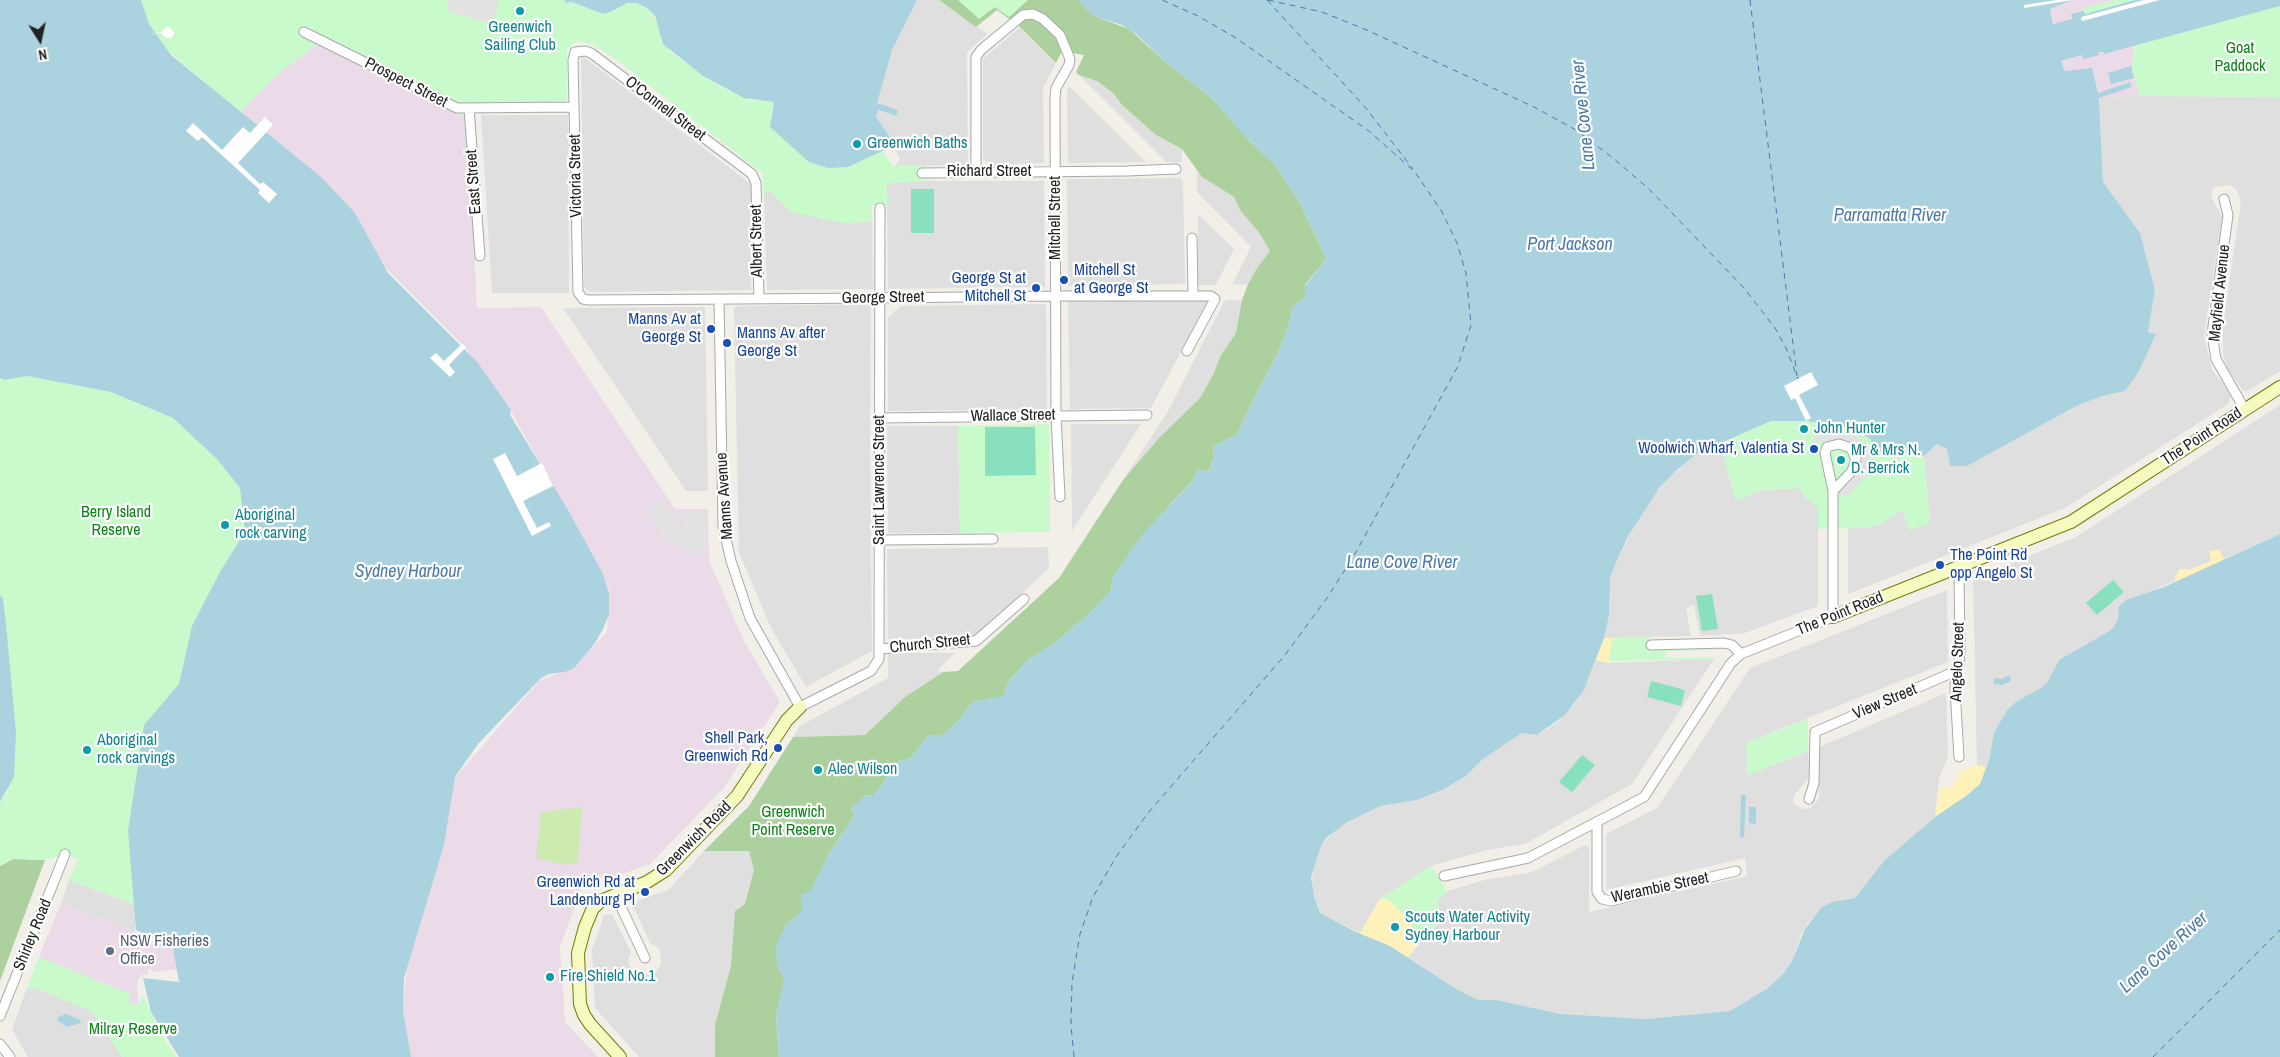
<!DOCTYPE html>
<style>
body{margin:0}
#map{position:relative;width:2280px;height:1057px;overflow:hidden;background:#f2efe9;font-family:"Archivo Narrow",sans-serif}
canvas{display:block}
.north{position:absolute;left:15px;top:15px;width:50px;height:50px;-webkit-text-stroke:4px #fff;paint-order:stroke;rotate:170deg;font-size:14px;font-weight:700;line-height:20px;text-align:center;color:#222}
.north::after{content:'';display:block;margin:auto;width:18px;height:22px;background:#222;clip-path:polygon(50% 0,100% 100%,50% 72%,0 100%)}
</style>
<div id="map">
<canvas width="2280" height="1057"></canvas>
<div class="north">N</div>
</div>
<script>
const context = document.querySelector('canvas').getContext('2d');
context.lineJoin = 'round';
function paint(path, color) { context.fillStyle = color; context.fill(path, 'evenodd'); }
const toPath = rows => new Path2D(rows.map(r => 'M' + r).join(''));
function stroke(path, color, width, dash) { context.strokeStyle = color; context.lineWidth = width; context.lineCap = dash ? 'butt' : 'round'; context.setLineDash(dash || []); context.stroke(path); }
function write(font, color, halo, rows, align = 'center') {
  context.font = font + ' "Archivo Narrow",sans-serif'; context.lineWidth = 4.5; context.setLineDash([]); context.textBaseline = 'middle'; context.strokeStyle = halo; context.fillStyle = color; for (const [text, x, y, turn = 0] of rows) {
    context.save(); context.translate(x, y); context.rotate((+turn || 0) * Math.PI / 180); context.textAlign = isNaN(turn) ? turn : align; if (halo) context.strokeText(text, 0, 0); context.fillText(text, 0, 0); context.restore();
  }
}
paint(toPath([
 [917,0,939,0,988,34,967,52,968,165,895,166,900,159,895,150,890,137,875,117,877,110,895,116,898,110,876,104,892,50],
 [1020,27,1056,63,1043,88,1044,163,991,165,983,158,983,59],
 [581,55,751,184,751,290,589,292,584,286],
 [1079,75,1097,81,1113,93,1122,105,1156,135,1182,149,1182,162,1166,162],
 [1069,86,1146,162,1068,163,1067,92],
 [2139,96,2280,97,2280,371,2248,391,2243,391,2228,369,2223,354,2223,326,2241,201,2237,191,2230,185,2214,187,2211,196,2222,217,2204,336,2212,370,2231,395,2228,404,2065,508,1848,594,1848,528,1864,528,1881,524,1902,510,1930,522,1924,456,1937,444,1947,449,2102,396,2125,391,2156,334,2148,332,2155,290,2140,233,2103,182,2099,97],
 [481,115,568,115,569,293,492,293],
 [1197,170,1202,177,1234,197,1240,210,1260,234,1270,251,1257,268,1248,284,1232,285,1251,247,1197,192],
 [1181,178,1183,183,1185,284,1068,286,1067,179],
 [926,181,1044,181,1045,287,888,289,887,183],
 [770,191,843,223,872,222,873,289,767,290,764,194],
 [1198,214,1234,249,1216,285,1198,285],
 [1225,300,1242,300,1236,333,1221,355,1213,375,1200,398,1159,438,1123,480,1167,413],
 [1068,301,1208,301,1151,408,1070,409],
 [871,304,870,451,872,651,806,687,771,628,739,553,734,308,737,306],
 [1046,304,1047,409,888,411,888,318,901,306],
 [705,307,708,491,686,491,563,308],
 [2280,405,2280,534,2154,590,2118,620,2111,630,2059,660,2047,683,2041,688,2017,701,2007,710,1994,733,1989,760,1986,767,1977,765,1973,578,2076,537],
 [1071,424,1141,424,1072,531],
 [887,426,958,426,960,533,888,533],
 [1720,444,1736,501,1761,490,1800,488,1805,497,1818,507,1818,606,1745,633,1700,636,1694,605,1686,608,1691,636,1604,638,1609,616,1610,577,1634,525,1650,499,1670,477,1698,453],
 [1048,547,1049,568,973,639,888,639,887,549],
 [1947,590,1948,662,1746,743,1747,775,1808,751,1809,778,1795,794,1793,800,1795,805,1804,809,1810,808,1819,799,1819,747,1946,693,1948,756,1939,779,1935,817,1884,861,1855,898,1832,902,1808,923,1801,935,1792,961,1784,973,1768,988,1730,1011,1704,1014,1647,1019,1561,1014,1496,1000,1478,1000,1458,990,1408,957,1442,918,1437,902,1447,891,1485,880,1532,872,1585,845,1589,847,1589,912,1747,876,1745,858,1606,890,1606,834,1657,808,1750,668],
 [888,653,955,653,937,671,943,672,905,697,865,735,793,737,800,726,888,678],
 [1714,659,1632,784,1525,844,1487,850,1431,866,1380,899,1360,933,1320,913,1312,888,1313,867,1319,848,1335,830,1368,811,1380,806,1417,800,1442,790,1466,776,1483,759,1522,733,1537,735,1544,731,1560,720,1574,704,1588,681,1596,660,1608,663],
 [704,851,749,851,828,855,777,1004,776,1017,779,1057,639,1057,595,1008,592,950,604,915,612,914,631,952,628,959,630,966,636,973,645,975,656,971,661,965,660,951,657,947,650,943,636,912,631,906,633,902,668,890],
 [69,880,136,905,135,932,61,903],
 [32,987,92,1011,122,1057,28,1057,12,1030,26,990]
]), '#e0dfdf');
paint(toPath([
 [2073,0,2116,0,2086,7,2083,8,2084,11,2071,14,2072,19,2053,24,2050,9],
 [318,43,467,119,477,308,541,307,675,509,708,509,709,560,744,641,780,702,723,789,650,864,581,889,560,947,565,1022,598,1057,410,1057,402,1012,409,952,453,780,539,681,572,668,607,632,609,590,509,407,462,344,385,267,240,112,281,71],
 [2138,44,2134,47,2132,66,2139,96,2099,97,2065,71,2061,61,2082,55,2083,59,2099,54,2099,53,2103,51,2104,53],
 [61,903,135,932,136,936,156,945,177,943,178,969,157,972,148,969,148,975,141,975,137,983,138,1006,39,957]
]), '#ebdbe8');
paint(toPath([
 [582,807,578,862,565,865,536,858,541,812]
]), '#cdebb0');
paint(toPath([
 [939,0,1079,0,1090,13,1097,17,1129,29,1168,64,1213,99,1249,140,1274,164,1301,205,1326,259,1305,285,1305,297,1293,307,1288,327,1276,357,1251,404,1237,435,1213,446,1213,460,1208,472,1198,469,1192,482,1172,502,1113,577,1111,590,1093,610,1055,643,1030,658,1008,682,1003,697,973,702,959,720,943,735,929,735,910,759,899,761,874,795,851,808,855,815,828,855,803,910,785,926,777,966,784,979,776,1017,779,1057,715,1057,715,1025,731,966,735,911,745,904,754,870,749,851,704,851,749,806,793,737,865,735,905,697,943,672,958,671,1059,578,1123,480,1159,438,1200,398,1213,375,1221,355,1236,333,1242,300,1248,284,1257,268,1270,251,1260,234,1240,210,1234,197,1202,177,1182,149,1156,135,1122,105,1113,93,1097,81,1079,75,1076,72,1084,55,1062,51,1056,63,1020,27,997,10,976,27],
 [13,859,45,860,0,981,0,866]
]), '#add19e');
paint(toPath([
 [2220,550,2224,560,2175,582,2175,577,2180,569,2191,569,2211,561,2209,551],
 [1604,638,1615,638,1612,640,1612,649,1608,663,1596,660],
 [1977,765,1986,767,1980,784,1966,796,1935,817,1939,788,1952,787,1961,771],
 [1380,899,1388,899,1405,915,1409,911,1414,916,1413,925,1406,932,1417,945,1408,957,1390,946,1360,933]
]), '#fff1ba');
paint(toPath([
 [141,0,565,0,566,3,572,2,603,14,624,4,637,3,651,11,670,51,710,81,731,92,751,100,774,102,771,114,848,167,882,150,893,166,926,165,926,181,887,183,887,206,872,205,872,222,843,223,791,212,770,191,764,194,762,173,610,55,591,44,578,41,567,48,567,101,473,104,467,119,318,44,281,71,240,112,167,50,149,24],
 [958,0,1028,0,1009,17,995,7,979,19],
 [2116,0,2135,0,2085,14,2083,8,2086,7],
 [2280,6,2280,97,2139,96,2132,66,2135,47,2138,44],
 [27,376,111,392,173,418,217,459,240,488,245,532,220,572,193,626,179,684,144,725,128,831,136,905,69,880,78,860,66,854,45,860,13,859,0,866,0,802,8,791,7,654,3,599,0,595,0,378,4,380],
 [1771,421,1806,421,1858,430,1871,440,1874,451,1924,456,1930,522,1910,531,1902,510,1881,524,1864,528,1818,529,1818,507,1805,497,1799,488,1761,490,1736,501,1720,444],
 [1049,424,1050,532,960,533,958,426],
 [1649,637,1650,645,1717,646,1718,650,1665,651,1666,658,1715,657,1714,659,1609,661,1612,640,1614,641,1615,638],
 [1808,719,1808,751,1747,775,1746,743],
 [1431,866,1447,891,1437,902,1442,918,1417,945,1406,932,1413,925,1410,921,1414,916,1409,911,1405,915,1388,899,1380,899],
 [39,957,131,994,128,1001,137,1006,143,996,166,1042,177,1057,122,1057,92,1011,32,987,26,990]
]), '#c8facc');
paint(toPath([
 [911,189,934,189,934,233,911,233],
 [985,427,1035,427,1036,475,985,476],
 [2113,580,2124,592,2097,615,2086,603],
 [1712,594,1718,629,1702,631,1696,596],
 [1651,681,1685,690,1681,706,1647,697],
 [1582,755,1595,765,1572,792,1559,782]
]), '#88e0be');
paint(toPath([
 [446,0,499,0,493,22,491,23,449,12],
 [1833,432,1857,437,1863,442,1870,453,1871,469,1866,476,1846,497,1837,495,1838,488,1860,462,1860,453,1856,446,1836,440,1814,443,1813,435],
 [663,498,679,518,680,529,684,529,682,512,705,512,706,552,687,553,666,540,645,515]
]), '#e2e2e2');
paint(toPath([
 [0,0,141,0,149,24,171,55,321,177,355,213,388,273,478,363,511,410,510,415,568,510,603,574,609,594,609,614,603,629,595,643,574,668,565,672,548,674,540,679,478,744,455,777,444,845,404,978,403,1011,411,1057,179,1057,151,1012,143,978,179,982,171,937,153,938,136,930,128,831,144,725,179,684,192,626,220,572,245,532,240,488,217,459,173,418,111,392,27,376,4,380,0,378],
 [565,0,917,0,892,50,877,103,898,110,896,116,878,110,876,117,890,137,896,139,893,146,848,167,828,168,809,162,770,127,774,102,744,98,703,76,663,44,655,16,647,8,637,3,627,3,610,12,603,14,572,2,565,3],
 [1079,0,2073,0,2050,9,2053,24,2072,19,2071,14,2084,11,2085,14,2135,0,2280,0,2280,6,2104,54,2103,52,2099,52,2099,55,2083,59,2082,55,2061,61,2065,71,2092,68,2098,93,2130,82,2132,87,2099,98,2103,182,2140,233,2155,290,2148,332,2156,334,2138,373,2125,391,2102,396,2076,406,1967,466,1950,466,1947,449,1937,444,1924,456,1874,451,1871,440,1858,430,1806,421,1771,421,1698,453,1678,469,1659,488,1627,538,1610,577,1609,616,1604,638,1584,690,1565,715,1537,735,1522,733,1483,759,1466,776,1442,790,1417,800,1380,806,1346,823,1326,838,1320,848,1311,877,1314,896,1320,913,1356,932,1390,946,1458,990,1478,1000,1496,1000,1561,1014,1646,1019,1730,1011,1768,988,1784,973,1792,961,1805,929,1822,907,1832,902,1855,898,1884,861,1935,817,1966,796,1980,784,1989,760,1994,733,2007,710,2017,701,2041,688,2047,683,2059,660,2111,630,2118,620,2119,606,2126,600,2164,587,2280,534,2280,1057,779,1057,776,1017,784,979,777,966,776,946,785,926,803,910,800,895,810,891,828,855,855,815,851,808,865,795,874,795,899,761,910,759,929,735,943,735,959,720,973,702,1003,696,1008,682,1030,658,1055,643,1093,610,1111,590,1113,577,1144,532,1192,482,1198,469,1208,472,1213,460,1213,446,1237,435,1251,404,1276,357,1288,327,1293,307,1305,297,1305,286,1326,259,1301,205,1274,164,1241,132,1213,99,1168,64,1136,34,1122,25,1097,17,1090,13],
 [2131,66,2134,78,2111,84,2108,73],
 [0,595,3,599,6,624,16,733,14,777,0,802],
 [2009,675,2011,680,2009,682,2002,685,1994,684,1994,678,2002,679],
 [1741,795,1746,795,1744,837,1740,837],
 [1749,807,1756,807,1756,824,1749,823],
 [66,1014,79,1019,81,1023,67,1027,57,1020,58,1017]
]), '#aad3df');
paint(toPath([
 [2056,0,2073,0,2024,8,2024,5],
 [2144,0,2160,0,2082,21,2081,17],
 [168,26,175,33,170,39,162,35,162,33,148,34,161,32],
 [265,117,273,125,238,163,260,184,263,182,277,194,269,203,258,193,260,190,202,137,198,141,186,131,193,123,222,150,243,127,250,133],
 [462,344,466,347,449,365,455,372,450,377,430,358,436,353,444,361],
 [1811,372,1818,385,1799,395,1811,418,1806,421,1795,398,1791,400,1784,386],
 [505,453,517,476,542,463,553,486,523,501,537,528,549,522,551,526,532,536,493,459]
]), '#fff');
stroke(toPath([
 [1267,0,1365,107,1413,169],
 [1268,0,1322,12,1369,31,1534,107,1576,130,1613,158,1650,190,1744,288,1775,328,1786,348,1798,379],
 [1750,0,1797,376],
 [1074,1057,1071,1025,1072,983,1080,934,1093,897,1116,857,1148,813,1285,655,1327,598,1355,554,1458,366,1471,325,1466,273,1457,243,1442,212,1415,172,1369,131,1236,38,1198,16,1162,0],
 [2153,1057,2280,930]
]), '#4a7aab', 1, [6, 5]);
const street = toPath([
 [304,32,457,108,574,107],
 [469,108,480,256],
 [976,171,976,57,981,50,1023,15,1033,14,1043,19,1060,35,1070,59,1069,65,1056,88,1055,97,1056,416,1060,497],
 [922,173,1127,171,1176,169],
 [2224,199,2228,215,2212,334,2216,359,2245,410],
 [1192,238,1193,295],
 [719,299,723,526,731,561,750,618,800,707,871,671,879,659,880,208],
 [759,299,756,183,752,174,591,53,585,51,575,52,573,60,578,292,583,299,588,300,879,298,1056,296,1211,296,1215,299,1187,351],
 [879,418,1147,415],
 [880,540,993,539],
 [1651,645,1724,643,1732,645,1741,654],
 [880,649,976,641,1024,599],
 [1959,757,1955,689,1956,671,1959,662,1960,652,1959,567],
 [1809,799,1814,783,1815,732,1956,671],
 [1597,822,1597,892,1602,899,1611,901,1736,871],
 [1444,876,1528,858,1644,797,1731,663,1741,654,1833,617,1833,491,1825,453,1827,447,1839,444,1851,448,1856,460,1852,471,1833,491],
 [615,894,645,958],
 [0,1016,65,854],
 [0,1044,10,1057]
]);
const secondary = toPath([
 [1833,617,2071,522,2280,387],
 [620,1057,590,1024,584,1015,580,1004,578,953,585,927,593,908,601,901,647,882,666,870,737,796,787,720,800,707]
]);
stroke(street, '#a9a9a9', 11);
stroke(secondary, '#707d05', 14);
stroke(street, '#fff', 9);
stroke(secondary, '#f7fabf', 12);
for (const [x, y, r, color] of [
 [520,11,5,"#0f9aa8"],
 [857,144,5,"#0f9aa8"],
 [1064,280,5,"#1a4fb4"],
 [1036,288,5,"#1a4fb4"],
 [711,329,5,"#1a4fb4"],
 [727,343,5,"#1a4fb4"],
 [1804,429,5,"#0f9aa8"],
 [1814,449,5,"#1a4fb4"],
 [1841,460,5,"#0f9aa8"],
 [225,525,5,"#0f9aa8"],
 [1940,565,5,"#1a4fb4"],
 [778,748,5,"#1a4fb4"],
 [87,750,5,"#0f9aa8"],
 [818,770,5,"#0f9aa8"],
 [645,892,5,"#1a4fb4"],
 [1395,927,5,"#0f9aa8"],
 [110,951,5,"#5c6f8a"],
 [550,977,5,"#0f9aa8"]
]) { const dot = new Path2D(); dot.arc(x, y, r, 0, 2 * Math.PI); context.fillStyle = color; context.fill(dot); stroke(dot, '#fff', 2); }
write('16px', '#0d838f', '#fff', [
 ["Greenwich",520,28,"center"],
 ["Sailing Club",520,46,"center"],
 ["Greenwich Baths",867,144],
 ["John Hunter",1814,429],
 ["Mr & Mrs N.",1851,451],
 ["D. Berrick",1851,469],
 ["Aboriginal",235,516],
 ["rock carving",235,534],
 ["Aboriginal",97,741],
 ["rock carvings",97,759],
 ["Alec Wilson",828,770],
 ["Scouts Water Activity",1405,918],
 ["Sydney Harbour",1405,936],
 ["Fire Shield No.1",560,977]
], 'left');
write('16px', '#0c8416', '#fff', [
 ["Goat",2240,49],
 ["Paddock",2240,67],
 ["Berry Island",116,513],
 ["Reserve",116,531],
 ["Greenwich",793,813],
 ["Point Reserve",793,831],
 ["Milray Reserve",133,1030]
]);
write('16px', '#222', '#fff', [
 ["Prospect Street",406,83,27],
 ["O'Connell Street",665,109,37],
 ["Richard Street",989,172],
 ["Victoria Street",576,176,-91],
 ["East Street",474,182,-94],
 ["Mitchell Street",1056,218,-90],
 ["Albert Street",757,241,-91],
 ["Mayfield Avenue",2220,293,-84],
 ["George Street",883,298,-1],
 ["Wallace Street",1013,416,-1],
 ["The Point Road",2202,437,-33],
 ["Saint Lawrence Street",880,480,-90],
 ["Manns Avenue",725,496,-94],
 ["The Point Road",1840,614,-22],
 ["Church Street",930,644,-6],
 ["Angelo Street",1958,662,-88],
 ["View Street",1885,702,-23],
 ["Greenwich Road",694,839,-45],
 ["Werambie Street",1660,888,-12],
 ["Shirley Road",33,935,-68]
]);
write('16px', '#164399', '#fff', [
 ["Mitchell St",1074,271,"left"],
 ["at George St",1074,289,"left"],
 ["George St at",1026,279],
 ["Mitchell St",1026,297],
 ["Manns Av at",701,320],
 ["George St",701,338],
 ["Manns Av after",737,334,"left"],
 ["George St",737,352,"left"],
 ["Woolwich Wharf, Valentia St",1804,449],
 ["The Point Rd",1950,556,"left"],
 ["opp Angelo St",1950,574,"left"],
 ["Shell Park,",768,739],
 ["Greenwich Rd",768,757],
 ["Greenwich Rd at",635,883],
 ["Landenburg Pl",635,901]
], 'right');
write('16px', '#4e5e75', '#fff', [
 ["NSW Fisheries",120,942],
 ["Office",120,960]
], 'left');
write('italic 18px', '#4a7aab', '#fff', [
 ["Lane Cove River",1584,115,-96],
 ["Parramatta River",1890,216],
 ["Port Jackson",1570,245],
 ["Lane Cove River",1402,563],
 ["Sydney Harbour",408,572],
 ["Lane Cove River",2164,953,-42]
]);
</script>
